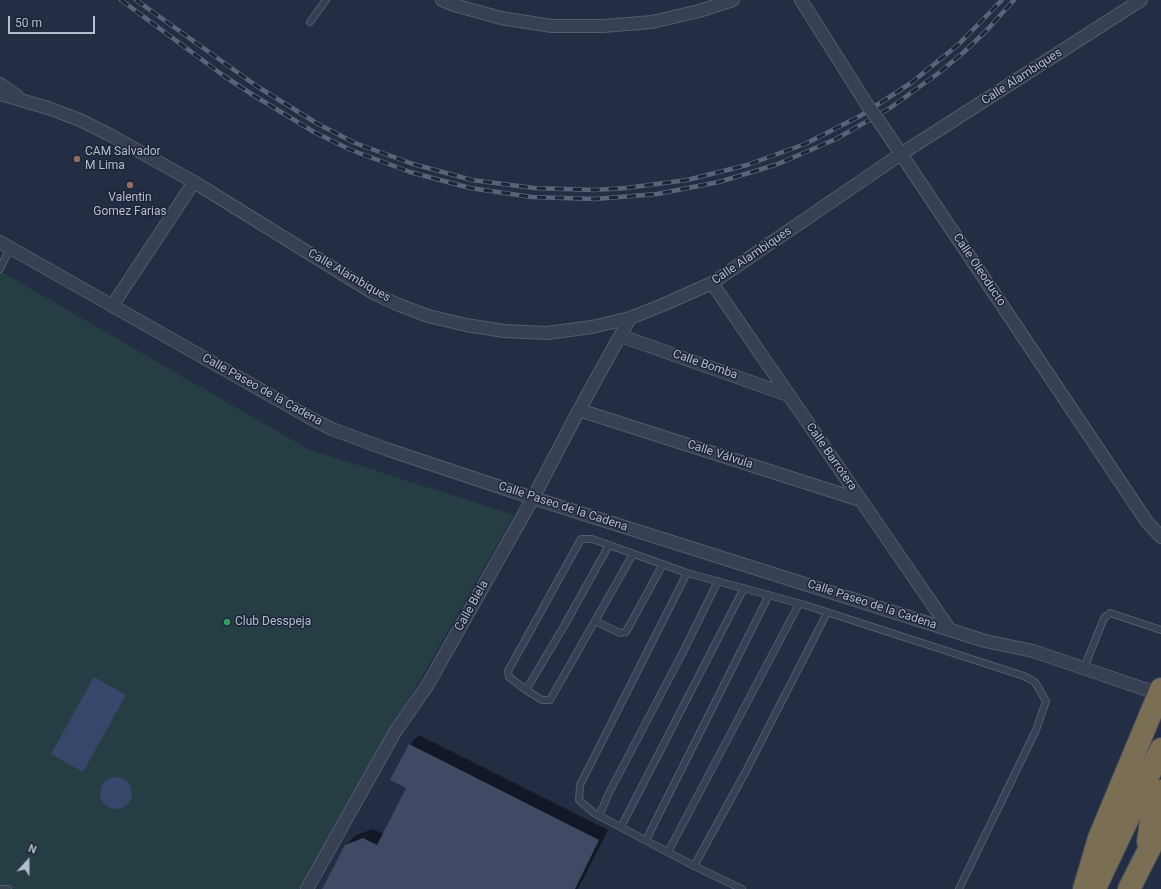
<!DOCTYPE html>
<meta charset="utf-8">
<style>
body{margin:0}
#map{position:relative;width:1161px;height:889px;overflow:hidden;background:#232e44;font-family:Roboto,sans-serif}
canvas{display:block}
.north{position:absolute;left:8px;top:841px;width:40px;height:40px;-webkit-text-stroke:3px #1d2538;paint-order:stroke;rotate:21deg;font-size:11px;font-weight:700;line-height:16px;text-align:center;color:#b5bccd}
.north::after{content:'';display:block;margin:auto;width:14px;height:18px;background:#b5bccd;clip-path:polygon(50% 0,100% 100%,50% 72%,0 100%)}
.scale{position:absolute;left:8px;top:16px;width:87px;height:18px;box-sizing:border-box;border:2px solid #b5bccd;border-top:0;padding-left:5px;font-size:12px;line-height:14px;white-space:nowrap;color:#b5bccd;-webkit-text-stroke:3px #1d2538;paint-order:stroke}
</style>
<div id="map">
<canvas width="1161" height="889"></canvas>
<div class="north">N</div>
<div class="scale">50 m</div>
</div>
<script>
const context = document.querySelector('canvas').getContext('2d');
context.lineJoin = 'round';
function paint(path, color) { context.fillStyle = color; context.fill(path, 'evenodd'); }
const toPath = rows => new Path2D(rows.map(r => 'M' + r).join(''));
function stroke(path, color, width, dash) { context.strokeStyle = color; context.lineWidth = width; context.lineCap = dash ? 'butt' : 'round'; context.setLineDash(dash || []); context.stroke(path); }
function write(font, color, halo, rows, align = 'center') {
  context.font = font + ' Roboto,sans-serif'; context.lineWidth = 3; context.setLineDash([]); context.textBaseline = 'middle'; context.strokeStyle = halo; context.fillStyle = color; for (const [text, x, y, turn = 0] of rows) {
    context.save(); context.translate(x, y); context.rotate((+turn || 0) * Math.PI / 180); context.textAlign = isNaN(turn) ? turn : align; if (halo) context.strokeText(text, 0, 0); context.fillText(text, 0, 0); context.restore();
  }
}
paint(toPath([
 [0,271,308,449,514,515,301,889,0,889]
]), '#253e44');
paint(toPath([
 [94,677,126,695,83,772,51,754],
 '100 793a16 16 0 1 1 32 0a16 16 0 1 1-32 0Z'
]), '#36476c');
paint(toPath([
 [419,735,608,830,578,889,324,889,346,845,356,835,373,829,384,834,407,788,391,780,410,744]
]), '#0007');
paint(toPath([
 [409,744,599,840,575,889,322,889,345,845,363,838,377,845,406,788,390,780]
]), '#404a64');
const lane = toPath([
 [310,22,326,0],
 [0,269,10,248],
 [609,545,564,626,526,690,509,677,508,671,581,539,592,539,609,545,687,573,580,785,579,800,594,813,694,866,742,889],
 [687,573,805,605,1024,676,1035,682,1046,701,1036,730,959,889],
 [595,621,620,633,626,632,663,564],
 [1084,668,1104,618,1110,613,1161,630],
 [526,690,542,700,550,700,633,554],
 [599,816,610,791,683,652,718,581],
 [621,827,744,588],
 [646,840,769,595],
 [668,852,799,604],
 [694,866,745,773,827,613],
 [0,889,8,889]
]);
const street = toPath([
 [442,0,454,5,501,18,552,26,603,26,652,22,699,11,733,0],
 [801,0,866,103],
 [0,84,17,96],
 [0,94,48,108,80,120,110,135,194,182,375,294,399,305,428,316,466,325,504,331,547,333,592,327,630,318,665,304,712,283,901,154,1141,0],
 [883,127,1147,522,1161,537],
 [0,242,312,419,332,429,386,449,533,498,985,641,1033,651,1159,694],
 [712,283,950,630],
 [112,306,194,182],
 [621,336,788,395],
 [579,410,860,500],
 [307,889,395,732,427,686,533,498,579,410,630,318]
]);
const highway = toPath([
 [1148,842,1151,821,1161,791],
 [1097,884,1161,749],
 [1084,889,1099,838,1161,689],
 [1129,889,1161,826]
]);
stroke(lane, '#535b6d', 8);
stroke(street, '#535b6d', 14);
stroke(highway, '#40485a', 24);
stroke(lane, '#384053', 6);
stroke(street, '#384053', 12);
stroke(highway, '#7a6f54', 22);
const rail = toPath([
 [121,0,224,76,253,95,314,132,351,150,410,172,470,188,532,197,595,199,657,194,719,182,778,164,836,139,890,108,940,72,964,52,987,30,1014,0],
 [136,0,258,87,318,124,355,143,413,164,472,180,534,188,595,190,626,188,687,180,747,165,805,144,860,116,911,83,959,44,1002,0]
]);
stroke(rail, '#59647a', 4.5);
stroke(rail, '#1d2538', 3, [9]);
const streetBridge = toPath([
 [866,103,883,127]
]);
stroke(streetBridge, '#535b6d', 14, []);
stroke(streetBridge, '#384053', 12);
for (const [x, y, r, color] of [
 [77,159,4,"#8d6e63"],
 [130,185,4,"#8d6e63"],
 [227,622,4,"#2e9e5b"]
]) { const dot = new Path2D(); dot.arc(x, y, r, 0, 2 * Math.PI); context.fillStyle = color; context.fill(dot); stroke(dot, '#1d2538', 1.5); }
write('12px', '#b5bccd', '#1d2538', [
 ["Calle Alambiques",1022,77,-33],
 ["Calle Alambiques",752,256,-34],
 ["Calle Oleoducto",979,270,56],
 ["Calle Alambiques",349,276,30],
 ["Calle Bomba",705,365,19],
 ["Calle Paseo de la Cadena",262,390,29],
 ["Calle Válvula",720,455,18],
 ["Calle Barrotera",831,457,55],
 ["Calle Paseo de la Cadena",563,507,18],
 ["Calle Paseo de la Cadena",872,605,18],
 ["Calle Biela",472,606,-61]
]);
write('12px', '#b5bccd', '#1d2538', [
 ["CAM Salvador",85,152],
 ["M Lima",85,166],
 ["Valentin",130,198,"center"],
 ["Gomez Farias",130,212,"center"],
 ["Club Desspeja",235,622]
], 'left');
</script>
